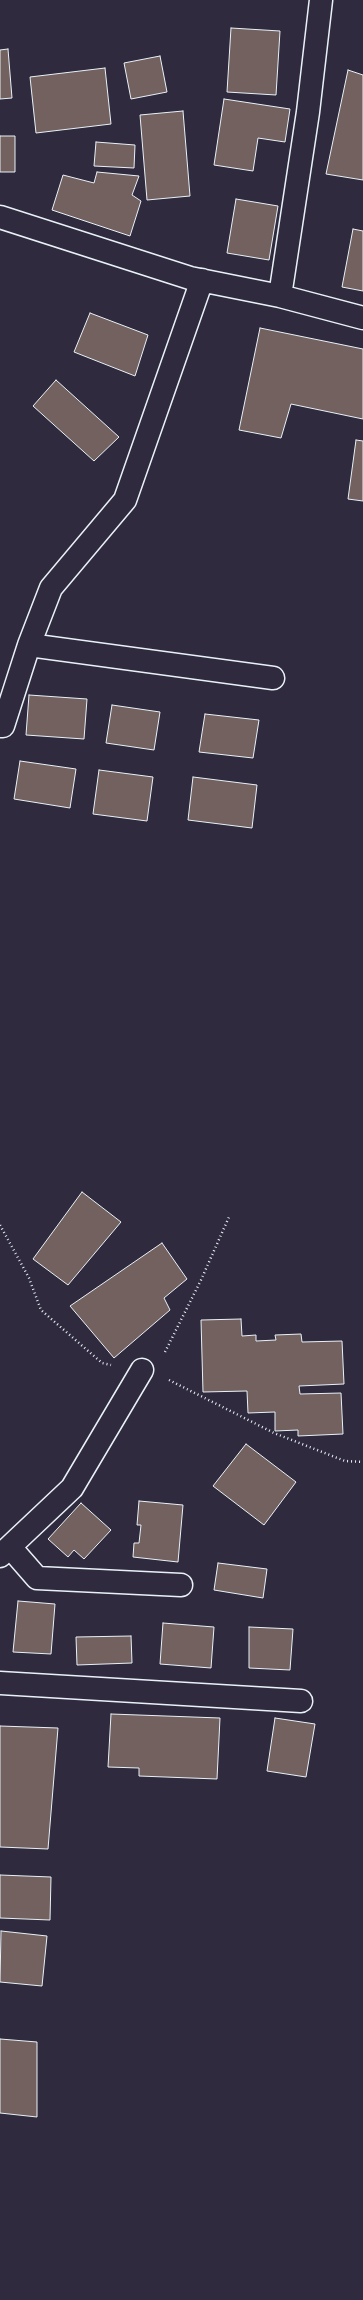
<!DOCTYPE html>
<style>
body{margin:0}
canvas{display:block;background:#2f2a3d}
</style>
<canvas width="363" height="2300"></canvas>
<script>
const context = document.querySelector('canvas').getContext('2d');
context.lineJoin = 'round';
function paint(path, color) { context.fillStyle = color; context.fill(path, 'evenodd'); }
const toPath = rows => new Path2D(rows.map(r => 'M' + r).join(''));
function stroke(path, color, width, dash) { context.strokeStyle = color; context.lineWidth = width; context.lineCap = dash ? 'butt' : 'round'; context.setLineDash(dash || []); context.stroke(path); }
const building = toPath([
 [231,28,280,31,276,95,227,92,231,28],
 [8,49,12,98,0,99,0,50,8,49],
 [160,56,167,92,131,99,124,63,160,56],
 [105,68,111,124,36,133,30,77,105,68],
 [348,70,363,75,363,180,326,174,348,70],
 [224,99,290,109,285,142,258,138,253,171,214,165,224,99],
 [183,111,190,196,147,200,140,115,183,111],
 [0,136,15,136,15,172,0,172,0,136],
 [96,142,135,145,134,168,94,166,96,142],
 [97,172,139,176,132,195,141,201,130,236,52,210,63,175,94,183,97,172],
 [236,199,278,206,269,260,227,253,236,199],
 [353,229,363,231,363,291,342,287,353,229],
 [90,313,148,335,135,376,74,352,90,313],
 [260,328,363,349,363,419,291,404,281,438,239,430,260,328],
 [56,380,119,437,94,461,33,406,56,380],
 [356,440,363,441,363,501,348,499,356,440],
 [29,695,87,699,84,739,26,735,29,695],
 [112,705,160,712,154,750,106,743,112,705],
 [205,714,259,720,253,758,199,752,205,714],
 [20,761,76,769,70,808,14,799,20,761],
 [99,770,153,777,147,821,93,814,99,770],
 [193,777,257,785,252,828,188,820,193,777],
 [82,1192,121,1222,68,1285,33,1259,82,1192],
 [162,1243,187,1279,164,1298,170,1310,114,1358,70,1306,162,1243],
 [241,1319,242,1336,256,1335,256,1341,276,1340,275,1335,301,1334,302,1342,342,1341,344,1384,299,1386,300,1394,341,1393,343,1434,298,1436,298,1430,275,1431,275,1412,248,1413,247,1391,203,1392,201,1320,241,1319],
 [246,1444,296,1482,264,1525,213,1486,246,1444],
 [139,1501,183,1505,178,1562,133,1557,134,1543,139,1543,141,1525,137,1525,139,1501],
 [81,1503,111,1530,84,1559,74,1550,68,1557,48,1539,81,1503],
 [218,1563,267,1569,263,1598,214,1590,218,1563],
 [18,1601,55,1604,51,1654,13,1652,18,1601],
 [163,1623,214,1627,211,1668,160,1664,163,1623],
 [249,1627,293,1629,290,1670,249,1668,249,1627],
 [131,1636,132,1663,77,1665,76,1637,131,1636],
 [111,1714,220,1718,217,1779,139,1776,139,1768,108,1767,111,1714],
 [275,1718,315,1724,306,1777,267,1771,275,1718],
 [0,1726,58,1728,48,1849,0,1847,0,1726],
 [0,1875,51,1877,50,1920,0,1918,0,1875],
 [1,1931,47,1936,42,1986,0,1982,1,1931],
 [0,2039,37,2042,37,2117,0,2113,0,2039]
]);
paint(building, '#72615f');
stroke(building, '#e8f1f8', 1);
const minor = toPath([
 [0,217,190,278,280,296,363,318],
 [202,280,125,500,51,588,29,645,273,678],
 [280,296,308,112,321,0],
 [0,726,3,726,29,645],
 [10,1547,37,1578,181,1585],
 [0,1556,72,1488,142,1370],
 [0,1683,301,1701]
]);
stroke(minor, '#e8f1f8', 25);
stroke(toPath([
 [0,1225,29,1278,41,1310,102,1363,111,1365],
 [165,1352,201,1280,229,1217],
 [169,1380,274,1433,345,1461,363,1462]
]), '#e8f1f8', 2.5, [1, 3]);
stroke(minor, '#2f2a3d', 22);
</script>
